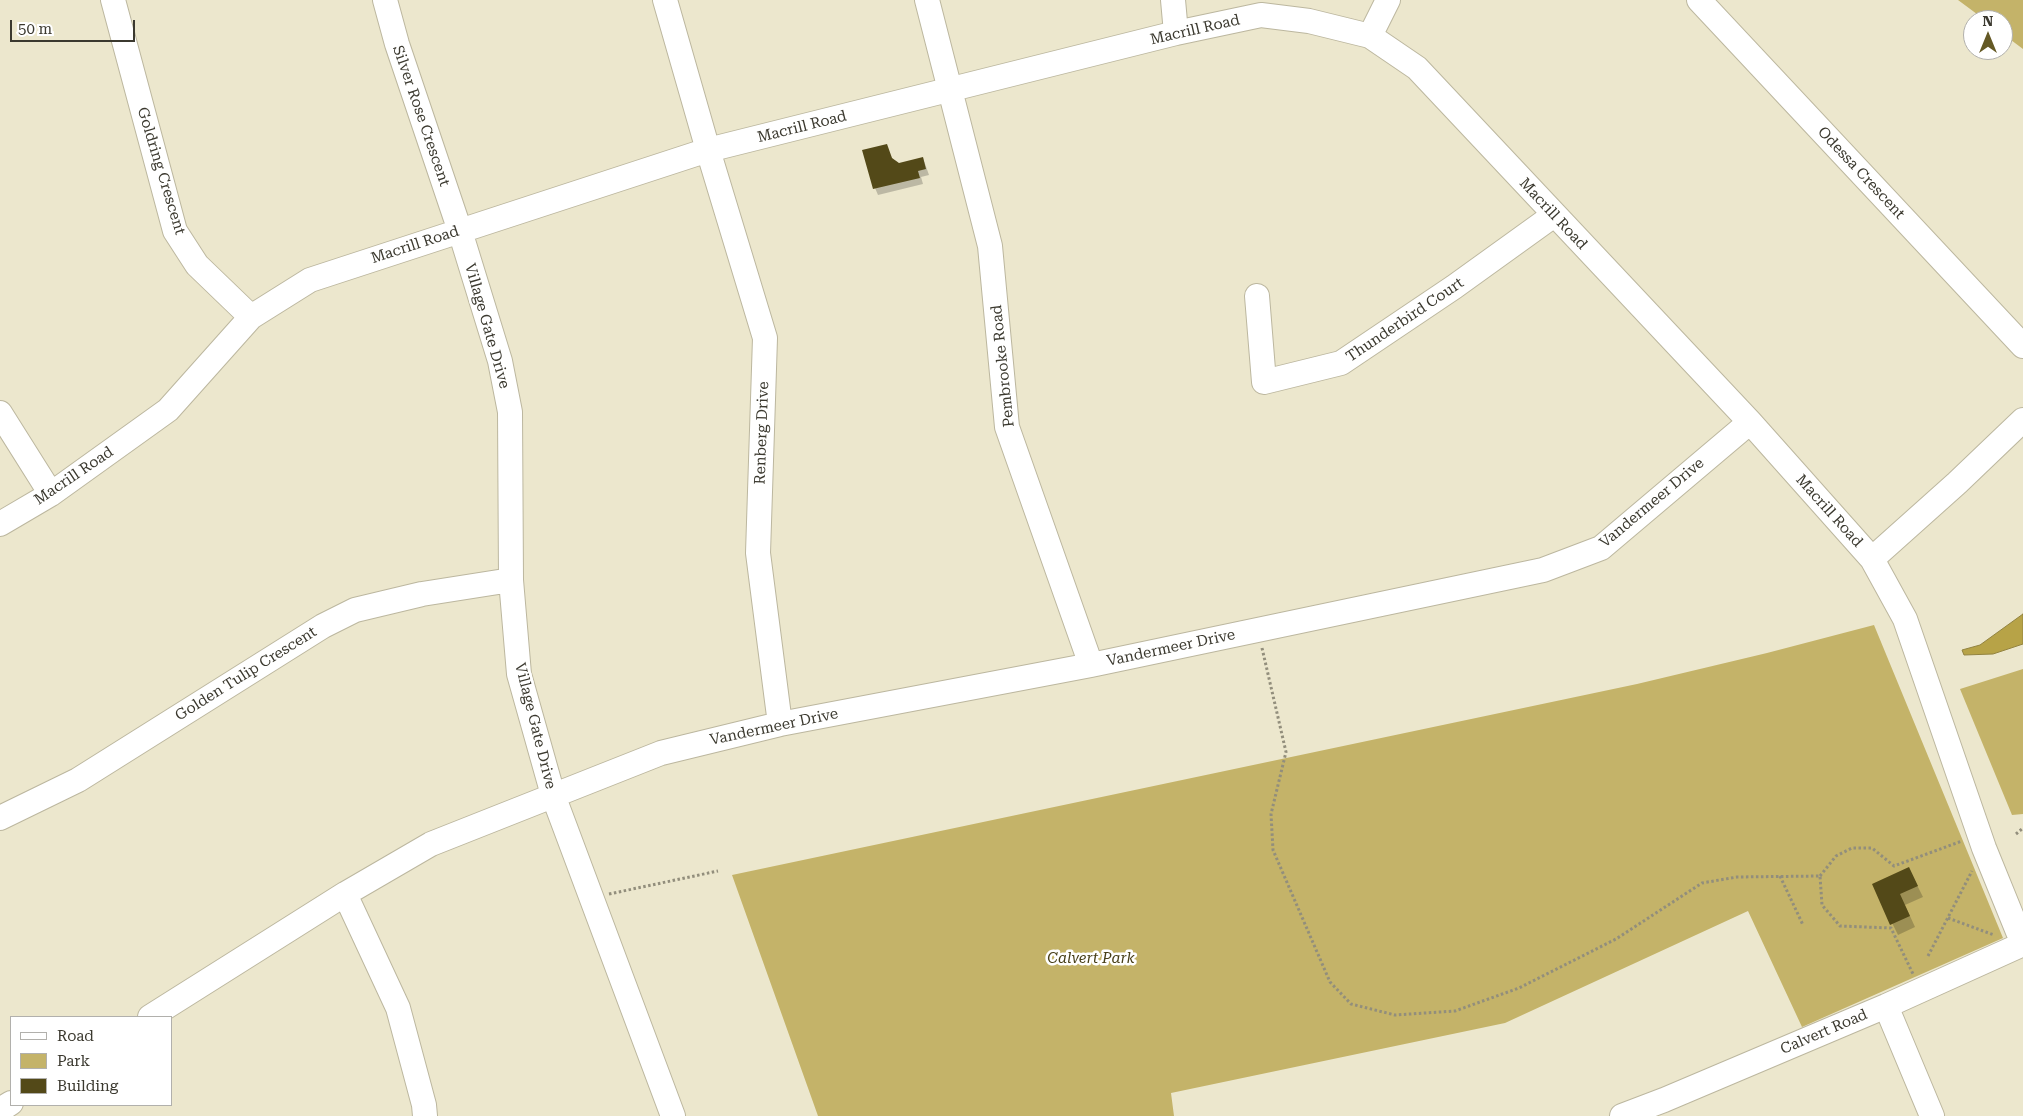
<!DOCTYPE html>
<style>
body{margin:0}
#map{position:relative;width:2023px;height:1116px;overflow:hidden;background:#ece7cd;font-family:"Roboto Serif",serif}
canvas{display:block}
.legend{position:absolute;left:10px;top:1016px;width:162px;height:90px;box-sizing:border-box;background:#fff;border:1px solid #b1b0ac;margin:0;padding:6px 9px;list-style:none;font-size:15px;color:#3b392f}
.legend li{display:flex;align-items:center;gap:10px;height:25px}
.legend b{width:25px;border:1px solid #b1b0ac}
.north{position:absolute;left:1963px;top:10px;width:50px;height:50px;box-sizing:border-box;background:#fff;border:1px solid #b1b0ac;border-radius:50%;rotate:0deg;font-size:14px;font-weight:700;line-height:20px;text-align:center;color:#3b392f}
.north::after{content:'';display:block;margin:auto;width:18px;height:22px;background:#645925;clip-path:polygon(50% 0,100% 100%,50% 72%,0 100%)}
.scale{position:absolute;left:10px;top:20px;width:125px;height:22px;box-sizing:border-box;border:2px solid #3b392f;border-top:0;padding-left:6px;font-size:15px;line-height:18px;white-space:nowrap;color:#3b392f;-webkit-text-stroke:4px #fff;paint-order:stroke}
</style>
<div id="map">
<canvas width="2023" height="1116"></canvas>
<ul class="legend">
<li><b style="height:6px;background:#fff"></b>Road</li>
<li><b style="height:14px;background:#c4b369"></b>Park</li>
<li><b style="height:14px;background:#534918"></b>Building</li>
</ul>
<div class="north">N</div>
<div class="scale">50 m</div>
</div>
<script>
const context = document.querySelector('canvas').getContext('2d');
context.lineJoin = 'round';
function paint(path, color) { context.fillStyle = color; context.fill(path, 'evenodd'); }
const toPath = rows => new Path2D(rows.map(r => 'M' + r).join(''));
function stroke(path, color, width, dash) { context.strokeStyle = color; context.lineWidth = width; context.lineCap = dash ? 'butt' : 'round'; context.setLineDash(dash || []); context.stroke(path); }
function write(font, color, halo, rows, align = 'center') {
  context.font = font + ' "Roboto Serif",serif'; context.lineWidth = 5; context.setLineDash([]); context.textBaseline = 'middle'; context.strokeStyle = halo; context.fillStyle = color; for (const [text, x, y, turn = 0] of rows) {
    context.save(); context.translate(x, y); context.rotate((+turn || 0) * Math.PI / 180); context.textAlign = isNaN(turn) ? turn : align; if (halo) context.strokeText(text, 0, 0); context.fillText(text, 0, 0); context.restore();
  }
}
paint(toPath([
 [1958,0,2023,0,2023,49,2003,34,2003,20,1985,20],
 [1874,625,2003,938,1802,1027,1748,911,1505,1023,1171,1093,1174,1116,818,1116,732,875,1637,684,1767,653],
 [2023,669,2023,814,2012,815,1960,689]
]), '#c4b369');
const water = toPath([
 [2023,614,2023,644,1993,654,1964,655,1962,650,1980,645,2023,614]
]);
paint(water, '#b7a347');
stroke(water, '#928340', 1);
paint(toPath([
 [886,146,893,160,899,164,923,158,929,175,921,177,923,184,878,195,875,188],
 [1914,879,1923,897,1905,905,1915,927,1898,935,1873,884]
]), '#0003');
paint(toPath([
 [887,144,892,158,899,163,923,157,926,169,918,171,920,178,873,189,862,150],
 [1909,867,1918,886,1900,894,1910,916,1890,925,1872,884]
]), '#534918');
const minor = toPath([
 [113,0,175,231,197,265,251,317],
 [385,0,397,44,460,231,500,361,510,412,511,580,519,674,553,795,673,1116],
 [665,0,708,150,765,338,758,553,780,724],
 [927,0,990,246,1007,427,1091,665],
 [1173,0,1176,33],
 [1699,0,2023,346],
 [1370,36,1388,0],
 [1257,296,1264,382,1341,363,1454,287,1554,215],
 [0,413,51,494],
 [0,524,51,494,168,410,251,317,310,280,708,150,1176,33,1261,15,1309,21,1370,36,1417,68,1750,422,1872,559,1905,619,1984,848,2023,944],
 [1872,559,1957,483,2023,420],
 [0,818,78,780,323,626,355,610,422,594,511,580],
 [345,894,398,1008,424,1105,425,1116],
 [1886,1006,1932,1116],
 [150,1017,345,894,431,844,661,753,780,724,1091,665,1543,570,1601,548,1750,422],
 [0,1110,11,1103],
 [1622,1116,1664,1100,1886,1006,2023,944]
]);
stroke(minor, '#bcb79f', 26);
stroke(toPath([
 [1262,648,1286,752,1271,814,1273,850,1330,982,1351,1004,1395,1015,1455,1011,1519,988,1616,939,1702,883,1737,877,1820,876,1822,905,1840,926,1891,928,1913,974],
 [2016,834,2023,828],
 [1780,876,1803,925],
 [1820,876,1836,856,1852,848,1872,848,1894,866,1962,841],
 [609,894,718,871],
 [1948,918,1994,935],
 [1928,956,1972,871]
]), '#928e7c', 3, [2.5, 2.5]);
stroke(minor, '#fff', 24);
write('15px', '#3b392f', '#fff', [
 ["Macrill Road",1195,30,-13],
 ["Silver Rose Crescent",421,116,71],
 ["Macrill Road",802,127,-14],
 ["Goldring Crescent",161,171,73],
 ["Odessa Crescent",1861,173,47],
 ["Macrill Road",1553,214,47],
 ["Macrill Road",415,245,-18],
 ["Thunderbird Court",1405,320,-34],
 ["Village Gate Drive",487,326,74],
 ["Pembrooke Road",1003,366,-96],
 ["Renberg Drive",762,433,-88],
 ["Macrill Road",74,476,-34],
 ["Vandermeer Drive",1652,503,-40],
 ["Macrill Road",1829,511,48],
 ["Vandermeer Drive",1171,648,-12],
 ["Golden Tulip Crescent",246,674,-32],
 ["Village Gate Drive",535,726,76],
 ["Vandermeer Drive",774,727,-12],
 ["Calvert Road",1824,1032,-23]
]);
write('italic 15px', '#473e17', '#fff', [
 ["Calvert Park",1091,959]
]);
</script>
